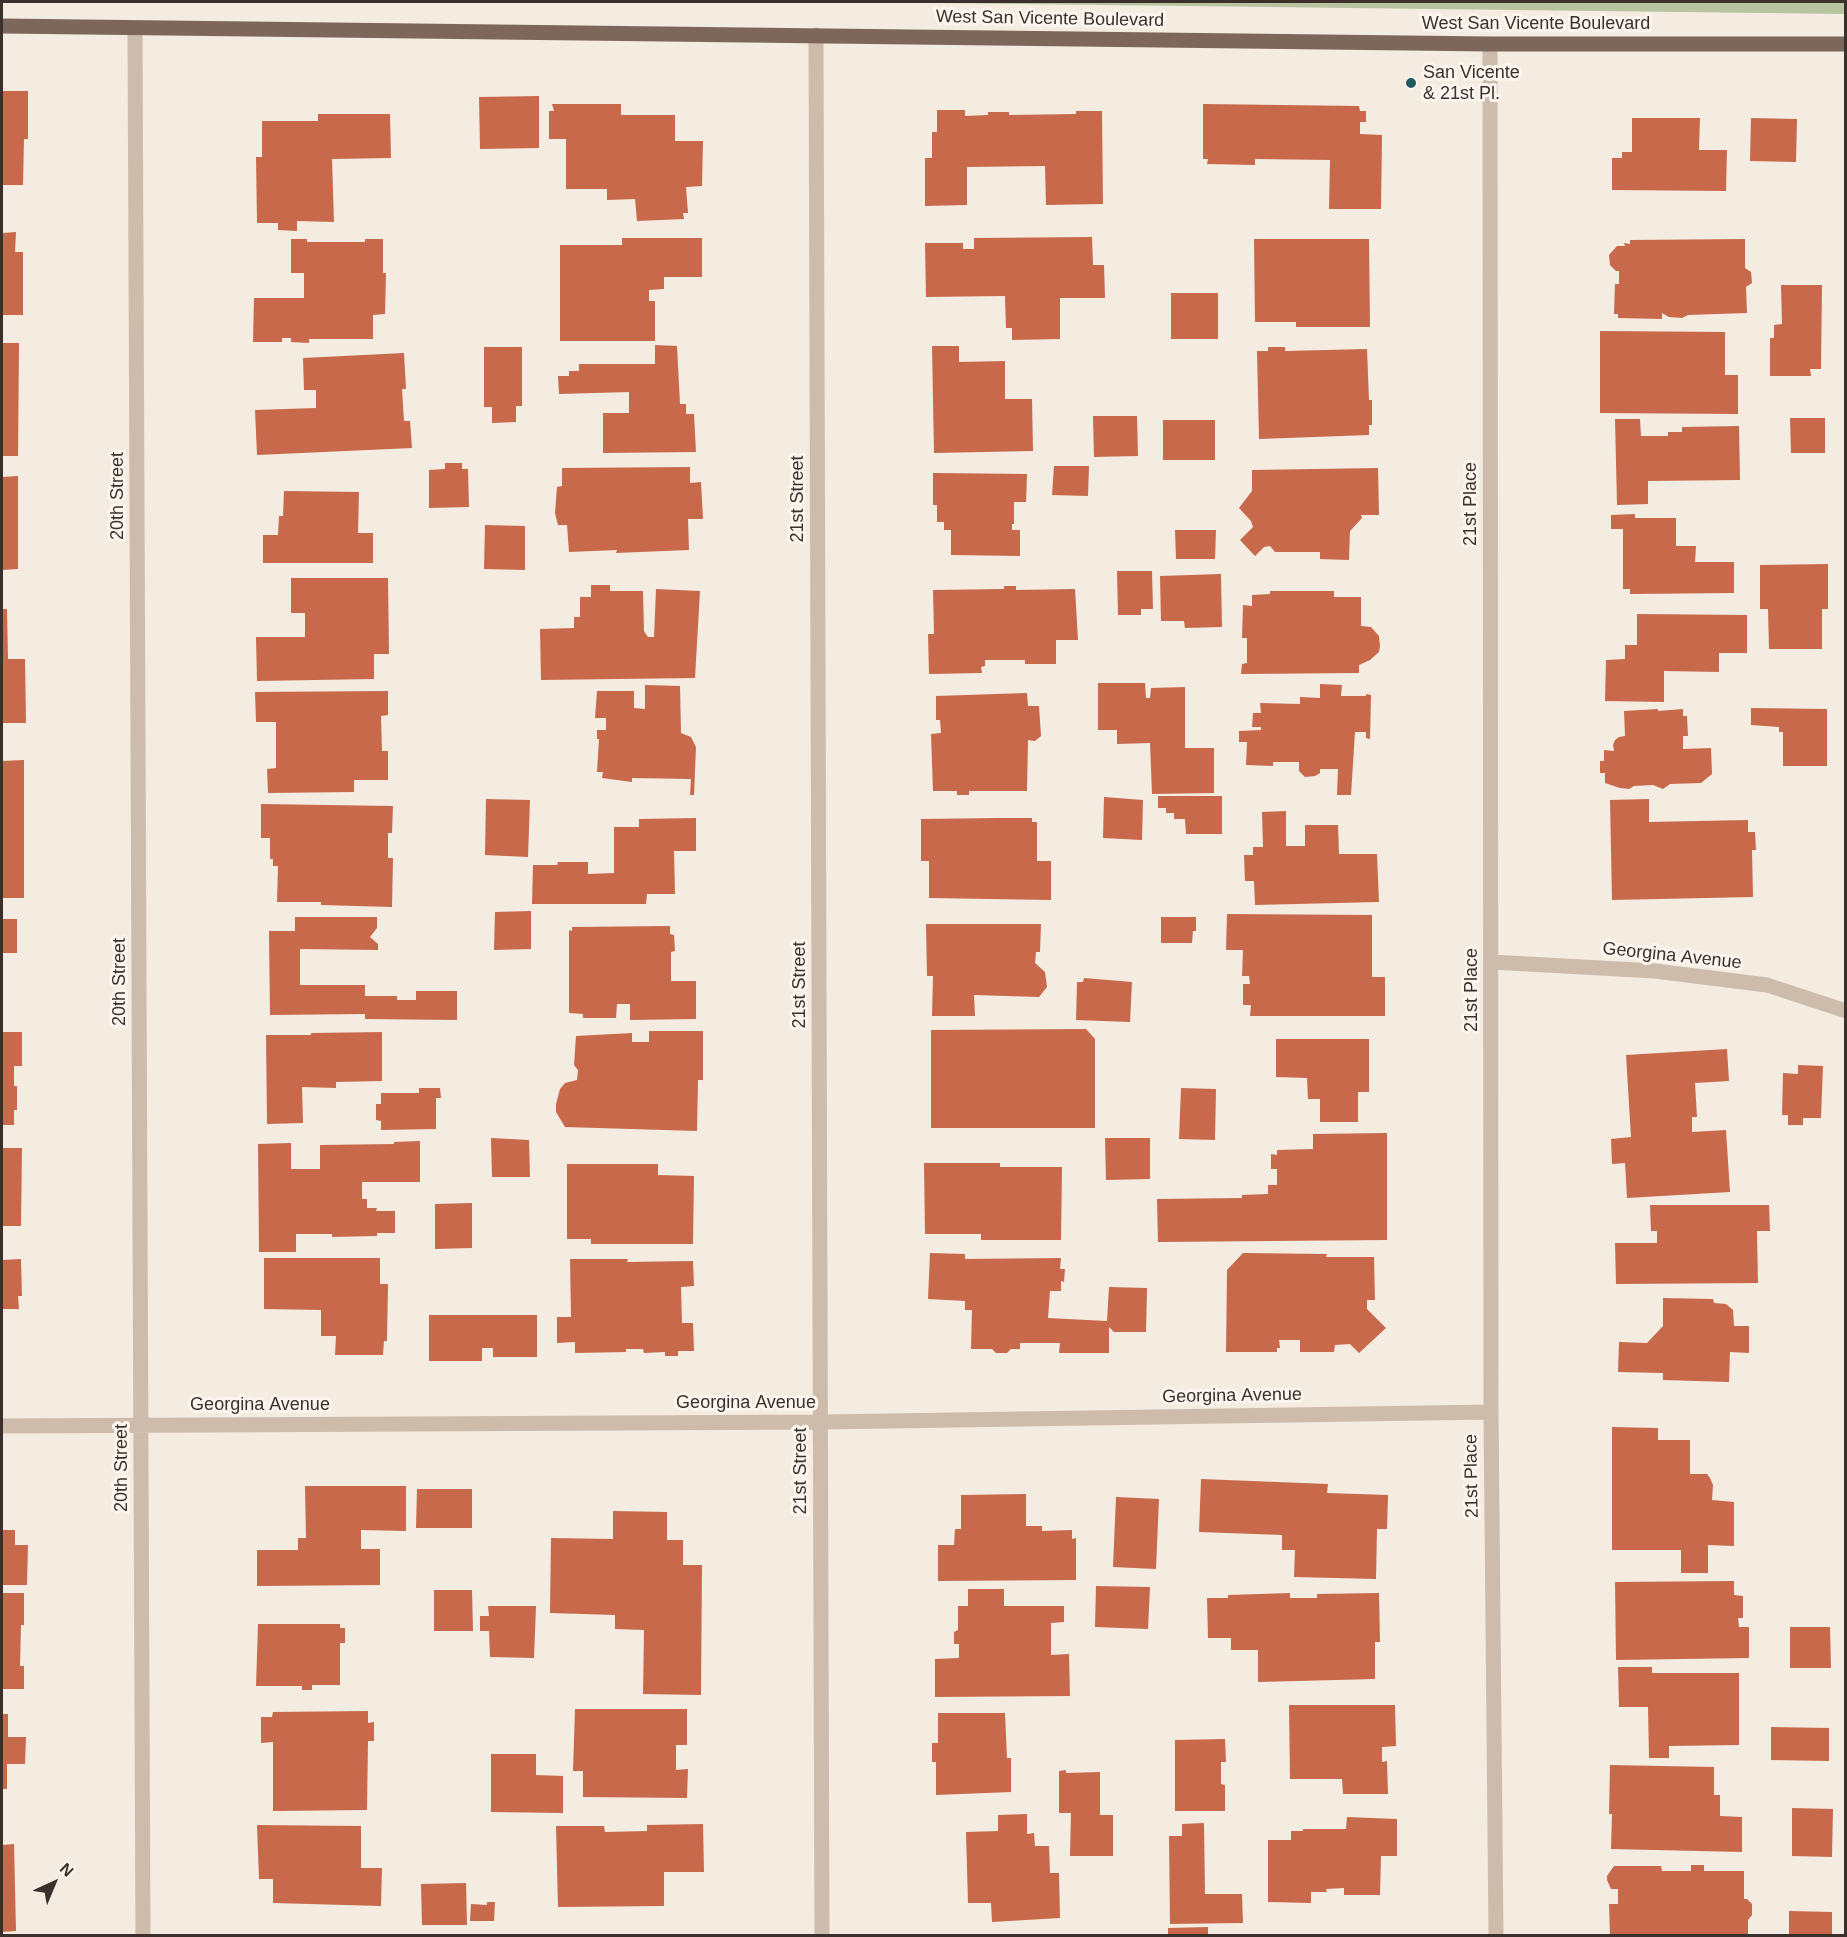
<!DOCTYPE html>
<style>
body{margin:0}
#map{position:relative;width:1847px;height:1937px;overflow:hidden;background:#f4ebe1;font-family:Arial,sans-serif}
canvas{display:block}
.frame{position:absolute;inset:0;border:3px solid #3b302b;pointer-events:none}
.north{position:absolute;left:24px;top:1853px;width:60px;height:60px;-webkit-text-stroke:4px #fbf5ee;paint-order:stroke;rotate:44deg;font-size:16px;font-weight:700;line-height:24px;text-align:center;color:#3b302b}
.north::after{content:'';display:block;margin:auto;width:21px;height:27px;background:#3b302b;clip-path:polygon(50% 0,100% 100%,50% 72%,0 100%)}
</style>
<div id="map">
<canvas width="1847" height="1937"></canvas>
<div class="frame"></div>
<div class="north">N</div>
</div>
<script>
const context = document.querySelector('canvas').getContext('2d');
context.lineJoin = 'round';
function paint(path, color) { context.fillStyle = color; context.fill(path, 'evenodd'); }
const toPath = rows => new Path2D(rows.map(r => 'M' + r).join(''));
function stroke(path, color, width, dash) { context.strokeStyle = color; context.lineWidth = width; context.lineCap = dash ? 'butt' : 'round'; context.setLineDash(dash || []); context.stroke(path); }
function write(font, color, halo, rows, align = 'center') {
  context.font = font + ' Arial,sans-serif'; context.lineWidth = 6; context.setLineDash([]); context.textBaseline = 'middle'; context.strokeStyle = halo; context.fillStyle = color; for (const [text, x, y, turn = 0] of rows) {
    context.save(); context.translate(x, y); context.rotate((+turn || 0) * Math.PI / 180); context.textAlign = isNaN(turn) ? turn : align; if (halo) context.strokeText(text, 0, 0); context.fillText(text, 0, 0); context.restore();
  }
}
paint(toPath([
 [856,2,1845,2,1846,14,1845,14]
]), '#b8c4a0');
paint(toPath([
 [2,91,28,91,28,139,24,139,23,185,2,185],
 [539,96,539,148,480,149,479,97],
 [552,104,621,104,621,115,675,115,675,141,703,141,702,186,686,187,688,213,683,213,684,219,637,221,635,199,607,200,607,189,566,189,566,139,549,139,549,111,554,111],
 [1203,104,1359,106,1360,111,1366,111,1366,122,1360,122,1360,134,1382,135,1381,209,1329,209,1330,160,1255,159,1255,165,1207,164,1208,159,1203,159],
 [937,110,965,110,965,116,988,115,988,112,1009,112,1009,115,1076,114,1076,111,1102,111,1103,204,1046,205,1045,166,967,167,967,205,925,206,925,158,932,158,932,132,937,132],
 [318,114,390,114,391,158,332,159,334,222,297,221,297,231,278,230,278,223,257,223,256,157,262,157,262,121,318,121],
 [1632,118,1700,118,1699,150,1727,150,1726,191,1612,190,1612,158,1622,158,1622,152,1632,152],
 [1751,118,1797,119,1796,162,1750,161],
 [16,232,15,252,23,252,23,315,2,315,2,233],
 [1092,237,1093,265,1104,265,1105,298,1060,298,1060,339,1012,340,1012,328,1006,328,1005,296,926,297,925,243,963,243,963,249,974,249,974,238],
 [622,238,702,238,702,277,664,277,664,289,649,290,649,301,655,301,655,341,560,341,560,245,622,245],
 [291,239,307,239,307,242,365,242,365,239,383,239,383,273,386,273,385,314,373,315,373,339,309,339,309,343,291,342,291,338,282,338,282,342,253,342,254,298,304,298,304,273,291,273],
 [1254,239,1369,239,1370,327,1296,327,1296,322,1255,322],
 [1745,239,1745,268,1751,272,1752,283,1746,287,1747,313,1688,315,1682,318,1669,317,1662,313,1662,319,1618,318,1618,314,1614,314,1615,284,1619,284,1619,271,1616,271,1610,265,1609,255,1617,246,1625,246,1624,243,1630,244,1630,240],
 [1781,285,1822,285,1821,369,1810,369,1811,376,1770,376,1770,338,1774,338,1774,325,1782,324],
 [1171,293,1218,293,1218,339,1171,339],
 [1600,331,1725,332,1725,375,1738,375,1738,414,1600,413],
 [2,343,19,343,18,456,2,456],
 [655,345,677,346,680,404,686,404,686,414,694,414,696,452,603,453,603,413,629,413,629,392,559,394,558,376,569,376,569,371,579,371,579,364,655,364],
 [932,346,959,346,959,362,1005,361,1005,399,1032,399,1033,451,934,453],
 [484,347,522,347,522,406,516,406,516,422,492,423,492,407,484,407],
 [1268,347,1285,347,1285,351,1367,349,1369,400,1372,400,1372,425,1369,425,1369,435,1259,439,1257,351,1268,351],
 [404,353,406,389,402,389,404,421,410,421,412,448,257,455,255,410,316,408,316,390,304,390,303,358],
 [1093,416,1137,416,1138,456,1094,457],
 [1790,418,1825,418,1825,453,1791,453],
 [1615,419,1640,419,1641,436,1668,436,1668,432,1682,432,1682,427,1739,426,1740,480,1648,481,1648,504,1617,505],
 [1163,420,1215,420,1215,460,1163,460],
 [445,463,462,463,462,469,468,469,469,507,429,508,429,470,445,469],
 [1054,466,1089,466,1088,496,1052,495],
 [690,467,690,483,701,482,703,519,688,519,689,550,616,553,617,550,569,552,567,525,558,525,555,513,557,487,562,486,562,468],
 [1378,468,1379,515,1361,515,1362,518,1350,531,1349,560,1320,559,1320,552,1275,552,1270,546,1264,547,1255,556,1240,540,1253,527,1251,521,1239,508,1252,491,1252,470],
 [933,473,1027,474,1026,502,1014,502,1014,524,1012,524,1012,530,1020,530,1020,556,951,555,951,530,944,530,944,522,937,522,937,505,933,505],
 [18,476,18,569,2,570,2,477],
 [284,491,359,492,358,533,373,533,373,563,263,563,263,535,278,535,279,516,283,516],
 [1635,514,1635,518,1676,518,1676,546,1696,546,1695,562,1734,562,1734,593,1630,594,1630,589,1623,589,1623,529,1611,529,1611,515],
 [485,525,525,526,525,570,484,569],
 [1175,530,1216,530,1215,559,1176,559],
 [1828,564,1828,609,1822,609,1822,649,1769,649,1768,609,1760,609,1760,565],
 [1117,571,1152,571,1153,609,1141,609,1141,615,1118,615],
 [1221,574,1222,627,1185,628,1184,621,1161,621,1160,576],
 [291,578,388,578,389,654,374,654,374,679,257,681,256,637,305,637,305,613,291,613],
 [591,585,610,585,610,591,643,591,644,631,648,637,654,637,656,589,700,591,695,678,541,680,540,629,574,628,574,617,580,617,580,597,591,597],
 [1004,586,1016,586,1016,590,1075,589,1078,640,1056,640,1056,664,1025,664,1025,660,985,660,985,666,981,667,982,673,929,674,928,634,934,634,933,590,1004,589],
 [1270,591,1334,591,1334,597,1361,597,1361,626,1371,627,1379,636,1380,646,1379,652,1370,660,1359,665,1359,673,1241,674,1242,664,1247,663,1247,638,1242,638,1243,605,1252,606,1252,595,1270,594],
 [2,609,7,609,8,659,25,659,26,723,2,723],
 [1637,614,1747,615,1747,653,1719,653,1719,672,1664,671,1664,702,1605,701,1606,660,1625,659,1625,645,1637,645],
 [1098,683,1145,683,1146,698,1150,698,1151,688,1185,687,1185,748,1214,748,1214,793,1152,794,1150,743,1117,744,1117,730,1098,730],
 [1320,684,1342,685,1341,696,1366,696,1366,694,1371,695,1370,739,1366,738,1366,732,1355,732,1351,795,1337,795,1338,769,1320,769,1320,773,1315,776,1305,777,1299,771,1299,762,1273,762,1273,766,1246,765,1247,742,1239,742,1239,731,1261,730,1261,727,1252,727,1253,713,1261,713,1260,703,1300,704,1300,697,1320,698],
 [645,685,680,686,681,733,691,737,696,747,694,795,690,795,691,779,632,778,632,782,602,778,603,772,597,772,599,739,597,739,597,730,606,730,606,718,595,718,597,691,634,691,634,708,645,709],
 [388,691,388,715,381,716,382,751,388,751,388,780,354,780,354,792,268,793,267,769,276,768,276,722,256,722,255,692],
 [1027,693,1028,706,1039,706,1041,736,1035,741,1028,740,1027,791,969,791,969,795,957,795,957,791,933,791,931,734,941,733,940,720,936,720,936,696],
 [1751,708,1827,709,1827,766,1783,766,1783,732,1779,732,1779,727,1751,725],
 [1658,709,1658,711,1683,709,1683,716,1687,716,1688,736,1683,736,1683,749,1711,748,1712,774,1701,783,1670,784,1663,789,1653,785,1634,786,1629,789,1620,788,1605,783,1605,773,1600,773,1600,761,1604,761,1604,750,1614,751,1613,745,1615,740,1619,737,1625,736,1624,711],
 [24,760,24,898,2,898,2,761],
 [1158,796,1222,796,1222,834,1186,834,1185,819,1174,819,1174,813,1166,813,1166,808,1158,808],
 [1104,797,1143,800,1142,840,1103,838],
 [486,799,530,800,528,857,485,855],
 [1649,799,1649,822,1748,820,1748,832,1755,832,1756,850,1752,850,1753,897,1612,900,1610,800],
 [261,804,393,806,392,833,388,833,388,858,393,858,392,907,321,905,321,902,277,902,278,866,273,866,273,859,270,859,270,838,261,838],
 [1286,811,1286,846,1305,846,1305,825,1338,825,1339,854,1377,854,1379,902,1255,905,1254,881,1245,881,1244,855,1253,855,1253,847,1263,847,1262,812],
 [696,818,696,851,674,851,675,894,647,894,646,904,532,904,533,865,557,865,558,862,588,862,588,874,614,873,614,827,639,827,639,819],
 [999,818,1032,818,1032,822,1037,822,1037,861,1051,861,1051,900,929,898,929,861,921,861,921,819],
 [531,911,531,949,494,950,495,912],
 [1227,914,1372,915,1372,977,1385,977,1385,1016,1250,1016,1251,1005,1243,1005,1243,984,1250,984,1249,976,1242,976,1243,950,1226,950],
 [295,917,377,917,377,928,370,937,378,944,378,950,300,949,300,985,365,985,365,996,397,996,397,1000,416,1000,416,991,457,991,457,1020,365,1019,365,1014,270,1015,269,931,295,931],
 [1161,917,1196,917,1196,931,1193,931,1192,943,1161,943],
 [2,919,17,919,17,953,2,953],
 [926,924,1041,924,1040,952,1036,952,1035,963,1045,972,1047,987,1039,997,974,995,975,1016,932,1016,933,976,927,976],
 [670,926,670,934,674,935,675,951,671,952,671,981,696,981,696,1019,630,1020,630,1004,617,1004,616,1018,583,1018,583,1014,569,1013,569,930,572,931,572,927],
 [1084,978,1132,982,1130,1022,1076,1020,1077,982,1083,982],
 [1086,1029,1095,1039,1095,1128,931,1128,931,1030],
 [649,1031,703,1031,703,1080,698,1080,697,1131,565,1127,556,1112,556,1104,560,1089,565,1083,577,1080,578,1070,574,1065,576,1036,632,1033,632,1042,649,1042],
 [2,1032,22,1032,22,1066,14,1066,14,1086,17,1086,17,1110,14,1110,14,1125,2,1125],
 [382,1032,382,1081,336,1082,336,1088,302,1087,303,1123,267,1124,266,1035,311,1035,311,1033],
 [1276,1039,1369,1039,1369,1092,1358,1092,1358,1122,1320,1122,1320,1099,1308,1099,1307,1078,1276,1077],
 [1727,1049,1729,1081,1695,1083,1697,1117,1692,1117,1692,1132,1726,1130,1730,1192,1627,1198,1625,1163,1612,1164,1611,1139,1631,1137,1626,1055],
 [1798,1065,1823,1066,1821,1118,1803,1118,1803,1125,1788,1125,1788,1115,1782,1115,1783,1073,1798,1074],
 [419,1088,440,1088,441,1098,436,1098,436,1129,381,1130,381,1121,376,1120,376,1104,381,1104,381,1093,419,1093],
 [1181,1088,1216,1089,1215,1140,1179,1139],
 [1387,1133,1387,1240,1158,1242,1157,1199,1242,1198,1242,1195,1268,1194,1268,1185,1277,1185,1277,1169,1271,1169,1271,1154,1277,1155,1277,1150,1313,1149,1313,1134],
 [491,1138,529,1140,530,1177,492,1177],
 [1105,1138,1150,1138,1150,1179,1106,1180],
 [420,1141,420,1182,362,1182,362,1199,367,1199,367,1208,377,1208,376,1211,395,1211,395,1233,377,1233,377,1236,332,1237,332,1234,296,1234,296,1252,259,1252,258,1144,291,1143,291,1169,320,1169,320,1145,394,1144,394,1142],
 [2,1148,22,1148,21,1226,2,1226],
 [924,1163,1000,1163,1000,1167,1062,1167,1061,1240,981,1240,981,1234,925,1234],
 [567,1164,658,1164,658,1175,694,1176,693,1244,591,1244,591,1239,567,1239],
 [472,1203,472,1248,435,1249,435,1204],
 [1650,1205,1769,1205,1770,1231,1757,1231,1758,1283,1616,1284,1615,1243,1657,1243,1657,1231,1651,1231],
 [930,1253,965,1254,965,1259,1061,1258,1060,1269,1065,1269,1064,1282,1061,1281,1061,1291,1050,1291,1048,1318,1107,1321,1109,1287,1147,1288,1146,1332,1114,1332,1109,1327,1109,1353,1059,1353,1060,1343,1020,1343,1020,1349,1011,1349,1007,1353,996,1353,992,1349,971,1349,972,1310,965,1310,965,1301,928,1299],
 [1243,1253,1327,1254,1326,1257,1374,1257,1375,1300,1367,1300,1367,1309,1386,1328,1359,1353,1350,1344,1335,1345,1334,1352,1300,1352,1300,1340,1279,1340,1280,1348,1277,1348,1277,1352,1226,1352,1227,1270],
 [264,1258,380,1258,380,1284,388,1284,387,1341,384,1341,383,1355,335,1355,336,1336,321,1336,321,1310,264,1309],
 [21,1259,22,1296,18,1296,19,1309,2,1309,2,1260],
 [570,1259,628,1259,627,1262,693,1261,694,1286,681,1287,682,1323,693,1323,694,1351,678,1351,678,1356,665,1356,665,1352,644,1353,643,1349,626,1349,626,1352,575,1353,575,1342,557,1343,557,1317,571,1317],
 [1663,1298,1713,1299,1714,1303,1726,1304,1733,1310,1734,1326,1749,1326,1749,1353,1730,1352,1729,1382,1663,1380,1663,1373,1618,1372,1619,1342,1647,1343,1663,1326],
 [429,1315,537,1315,537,1357,493,1357,493,1348,482,1348,482,1361,429,1361],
 [1612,1427,1658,1428,1658,1440,1690,1440,1690,1474,1707,1474,1710,1478,1713,1485,1712,1500,1734,1502,1734,1546,1708,1545,1708,1573,1681,1573,1681,1550,1612,1550],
 [1201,1479,1328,1484,1327,1493,1388,1495,1387,1529,1377,1529,1376,1579,1294,1577,1295,1550,1282,1550,1282,1535,1199,1532],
 [305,1486,406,1486,406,1531,361,1530,361,1549,380,1549,380,1585,257,1586,257,1550,298,1550,298,1538,306,1538],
 [417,1489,472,1489,472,1528,416,1528],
 [1026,1494,1026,1526,1042,1526,1042,1531,1072,1530,1072,1539,1076,1538,1076,1580,938,1581,938,1545,954,1545,955,1529,961,1529,961,1495],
 [1116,1497,1159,1499,1156,1569,1113,1567],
 [613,1511,667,1512,667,1540,683,1540,683,1565,702,1565,701,1695,643,1694,644,1630,615,1629,615,1615,550,1613,551,1538,613,1539],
 [2,1530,15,1530,15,1545,28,1545,27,1585,2,1585],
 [1734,1581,1734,1595,1743,1596,1743,1618,1738,1618,1739,1627,1749,1627,1749,1658,1616,1660,1615,1582],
 [1096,1586,1150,1587,1148,1629,1095,1627],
 [968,1589,1004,1589,1004,1606,1064,1606,1064,1622,1051,1623,1051,1655,1069,1654,1070,1696,935,1697,935,1659,959,1658,959,1644,954,1644,954,1632,958,1630,958,1606,968,1606],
 [434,1590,472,1590,473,1631,434,1631],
 [2,1593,24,1593,24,1625,21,1625,20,1666,24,1666,24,1689,2,1689],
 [1290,1593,1290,1598,1317,1598,1317,1594,1379,1593,1380,1642,1375,1642,1375,1679,1258,1682,1258,1650,1231,1650,1231,1638,1208,1638,1207,1598,1228,1598,1228,1595],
 [488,1606,536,1606,534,1658,490,1657,489,1631,480,1631,480,1616,489,1616],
 [258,1624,340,1624,340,1628,345,1628,345,1643,340,1643,340,1685,312,1685,312,1690,302,1690,302,1686,256,1686],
 [1790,1627,1830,1627,1831,1668,1790,1668],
 [1618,1667,1652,1667,1652,1673,1739,1673,1739,1745,1669,1746,1669,1758,1649,1758,1648,1707,1619,1707],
 [1289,1705,1395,1705,1396,1746,1382,1747,1382,1762,1387,1761,1388,1794,1343,1794,1342,1779,1290,1779],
 [575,1709,687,1709,687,1745,676,1745,676,1770,688,1769,687,1798,583,1797,583,1771,573,1771],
 [368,1711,368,1723,374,1722,374,1741,368,1741,367,1810,273,1811,273,1742,261,1743,261,1717,272,1717,273,1712],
 [938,1713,1005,1713,1007,1758,1011,1758,1011,1792,936,1795,936,1762,932,1762,932,1743,938,1743],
 [2,1714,8,1714,8,1737,26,1737,25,1764,7,1764,7,1789,2,1789],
 [1771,1727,1829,1728,1829,1761,1771,1760],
 [1225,1739,1226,1762,1221,1762,1221,1784,1225,1785,1225,1811,1175,1811,1175,1740],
 [491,1754,536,1754,536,1775,563,1776,563,1813,491,1812],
 [1610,1765,1714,1767,1714,1795,1720,1795,1720,1816,1742,1817,1742,1852,1611,1849,1612,1814,1609,1814],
 [1066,1770,1066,1773,1100,1772,1100,1815,1113,1815,1113,1856,1070,1856,1071,1813,1059,1813,1059,1771],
 [1792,1808,1833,1809,1832,1857,1792,1856],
 [1027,1814,1027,1834,1034,1833,1035,1846,1049,1846,1050,1873,1059,1873,1060,1918,992,1922,991,1903,968,1903,966,1832,998,1831,998,1815],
 [1347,1817,1397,1819,1397,1856,1381,1856,1380,1895,1344,1895,1344,1888,1326,1889,1327,1892,1311,1892,1311,1903,1268,1902,1268,1840,1291,1840,1291,1831,1303,1831,1303,1829,1346,1829],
 [1204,1823,1205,1894,1242,1894,1243,1923,1170,1924,1169,1836,1182,1836,1182,1824],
 [703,1824,704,1872,664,1872,664,1906,558,1907,556,1826,604,1826,605,1832,647,1831,647,1825],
 [257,1825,361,1826,361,1868,382,1868,381,1906,273,1903,273,1879,259,1879],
 [14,1844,16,1931,2,1932,2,1845],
 [1691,1865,1704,1865,1704,1871,1744,1871,1744,1899,1747,1899,1752,1904,1752,1915,1748,1920,1748,1936,1610,1936,1609,1904,1618,1904,1618,1889,1611,1889,1607,1880,1607,1876,1614,1866,1661,1866,1662,1871,1691,1871],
 [466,1883,467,1925,422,1925,421,1884],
 [487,1902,495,1902,494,1921,470,1921,471,1904,487,1905],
 [1789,1911,1832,1912,1832,1936,1789,1936],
 [1208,1927,1208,1936,1168,1936,1168,1928]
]), '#c8694b');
stroke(toPath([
 [135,28,143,1936],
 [816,35,822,1936],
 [1490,44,1491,1412,1496,1936],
 [1491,962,1655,971,1767,985,1846,1011],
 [2,1426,821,1422,1491,1412]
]), '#cdbbac', 15);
stroke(toPath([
 [2,26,1490,44,1846,44]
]), '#7d675c', 15);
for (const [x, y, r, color] of [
 [1411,83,6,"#1f5a5e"]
]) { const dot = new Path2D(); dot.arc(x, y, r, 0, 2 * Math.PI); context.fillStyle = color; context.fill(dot); stroke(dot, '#fbf5ee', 2); }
write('18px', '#3b302b', '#fbf5ee', [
 ["West San Vicente Boulevard",1050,19,1],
 ["West San Vicente Boulevard",1536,24],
 ["20th Street",118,496,-90],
 ["21st Street",798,499,-90],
 ["21st Place",1471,504,-90],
 ["Georgina Avenue",1672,956,6],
 ["20th Street",120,982,-90],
 ["21st Street",800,985,-90],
 ["21st Place",1472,990,-90],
 ["Georgina Avenue",1232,1396,-1],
 ["Georgina Avenue",746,1403],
 ["Georgina Avenue",260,1405],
 ["20th Street",122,1468,-90],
 ["21st Street",801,1471,-90],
 ["21st Place",1472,1476,-91]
]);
write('18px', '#3b302b', '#fbf5ee', [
 ["San Vicente",1423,73],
 ["& 21st Pl.",1423,94]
], 'left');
</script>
